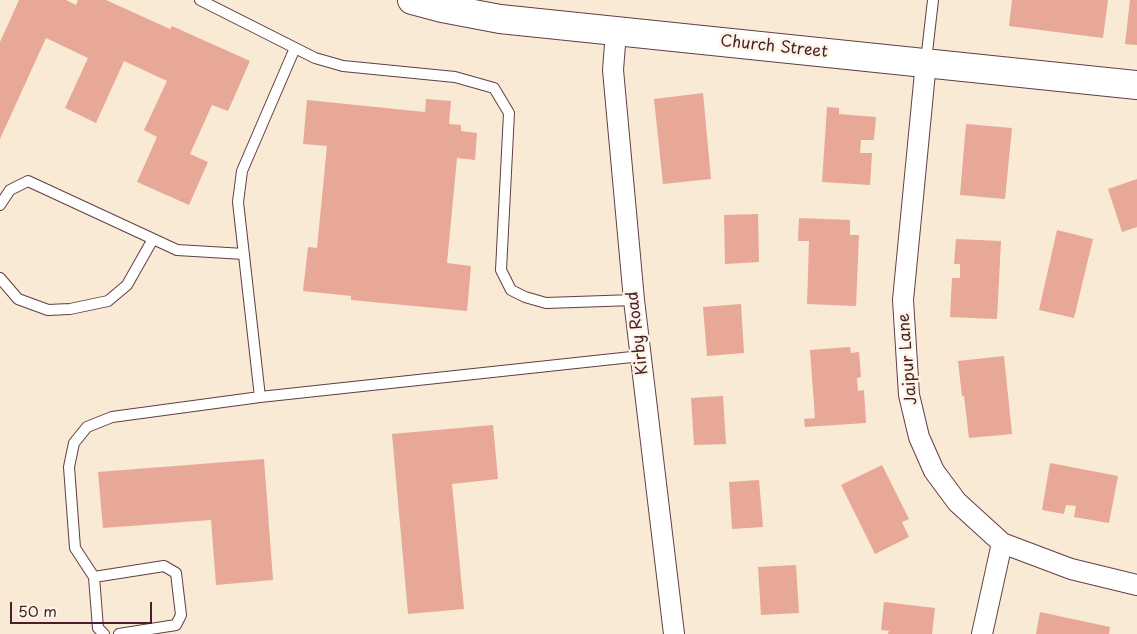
<!DOCTYPE html>
<style>
body{margin:0}
#map{position:relative;width:1137px;height:634px;overflow:hidden;background:#f8ead4;font-family:"Playpen Sans",sans-serif}
canvas{display:block}
.scale{position:absolute;left:10px;top:602px;width:142px;height:22px;box-sizing:border-box;border:2px solid #4a1f2b;border-top:0;padding-left:6px;font-size:15px;line-height:18px;white-space:nowrap;color:#4a1f2b;-webkit-text-stroke:4px #fcf5e5;paint-order:stroke}
</style>
<div id="map">
<canvas width="1137" height="634"></canvas>
<div class="scale">50 m</div>
</div>
<script>
const context = document.querySelector('canvas').getContext('2d');
context.lineJoin = 'round';
function paint(path, color) { context.fillStyle = color; context.fill(path, 'evenodd'); }
const toPath = rows => new Path2D(rows.map(r => 'M' + r).join(''));
function stroke(path, color, width, dash) { context.strokeStyle = color; context.lineWidth = width; context.lineCap = dash ? 'butt' : 'round'; context.setLineDash(dash || []); context.stroke(path); }
function write(font, color, halo, rows, align = 'center') {
  context.font = font + ' "Playpen Sans",sans-serif'; context.lineWidth = 5; context.setLineDash([]); context.textBaseline = 'middle'; context.strokeStyle = halo; context.fillStyle = color; for (const [text, x, y, turn = 0] of rows) {
    context.save(); context.translate(x, y); context.rotate((+turn || 0) * Math.PI / 180); context.textAlign = isNaN(turn) ? turn : align; if (halo) context.strokeText(text, 0, 0); context.fillText(text, 0, 0); context.restore();
  }
}
paint(toPath([
 [19,0,66,0,76,5,78,0,106,0,170,29,172,26,250,61,228,111,212,105,190,154,208,162,189,205,137,182,157,137,144,130,167,81,124,61,96,123,65,108,88,58,46,38,0,139,0,42],
 [1012,0,1108,0,1103,38,1009,26],
 [1130,0,1137,0,1137,45,1125,44],
 [703,93,711,179,663,184,654,99],
 [426,99,451,101,449,124,461,125,461,131,477,133,475,160,457,158,447,263,471,266,467,311,351,300,351,296,303,291,308,247,317,248,327,146,303,144,307,100,425,112],
 [827,107,839,108,839,114,876,117,874,140,861,140,860,153,872,153,870,185,822,182],
 [966,124,1012,128,1005,199,960,195],
 [1137,179,1137,227,1122,232,1108,189],
 [758,214,759,262,725,264,724,215],
 [799,218,850,220,850,235,859,235,856,306,807,304,809,241,798,241],
 [1057,230,1093,239,1074,318,1039,310],
 [956,239,1001,241,997,319,950,317,952,278,960,278,960,264,954,264],
 [741,304,744,353,707,356,703,307],
 [850,347,851,353,859,352,861,377,857,378,858,391,864,390,866,423,805,427,804,419,815,418,810,350],
 [1004,356,1012,434,969,438,964,396,962,396,958,361],
 [723,396,726,444,694,445,691,398],
 [493,425,498,479,452,484,464,609,408,614,392,434],
 [264,459,273,580,216,585,211,520,103,528,98,472],
 [1050,463,1118,476,1109,523,1074,517,1076,506,1066,505,1064,514,1042,510],
 [882,465,909,519,902,522,909,537,875,554,841,485],
 [759,480,763,527,732,529,729,482],
 [796,565,799,613,761,615,758,567],
 [884,602,935,608,932,634,888,634,889,631,881,630],
 [1040,612,1110,627,1109,634,1036,634]
]), '#e8a897');
const lane = toPath([
 [200,0,315,58,343,66,455,77,494,88,509,113,501,270,511,290,525,297,546,303,634,300],
 [926,61,933,0],
 [0,205,10,190,28,181,177,250,244,254],
 [0,278,18,299,48,310,70,309,108,301,127,285,153,239],
 [260,397,238,202,242,171,295,48],
 [94,577,164,566,176,573,181,615,176,625,119,634],
 [104,634,98,628,94,577,75,548,69,467,74,443,87,427,112,417,260,397,641,356]
]);
const street = toPath([
 [616,32,613,70,634,300,674,634],
 [926,62,903,300,909,395,919,437,934,471,957,502,1002,543,1071,569,1137,585],
 [982,634,1002,543]
]);
const secondary = toPath([
 [412,0,442,8,500,19,1137,85]
]);
stroke(lane, '#643d44', 12);
stroke(street, '#643d44', 22);
stroke(secondary, '#643d44', 30);
stroke(lane, '#fff', 10);
stroke(street, '#fff', 20);
stroke(secondary, '#fff', 28);
write('16px', '#4a1f2b', '#fcf5e5', [
 ["Church Street",774,47,6],
 ["Kirby Road",638,333,-97],
 ["Jaipur Lane",908,359,-95]
]);
</script>
